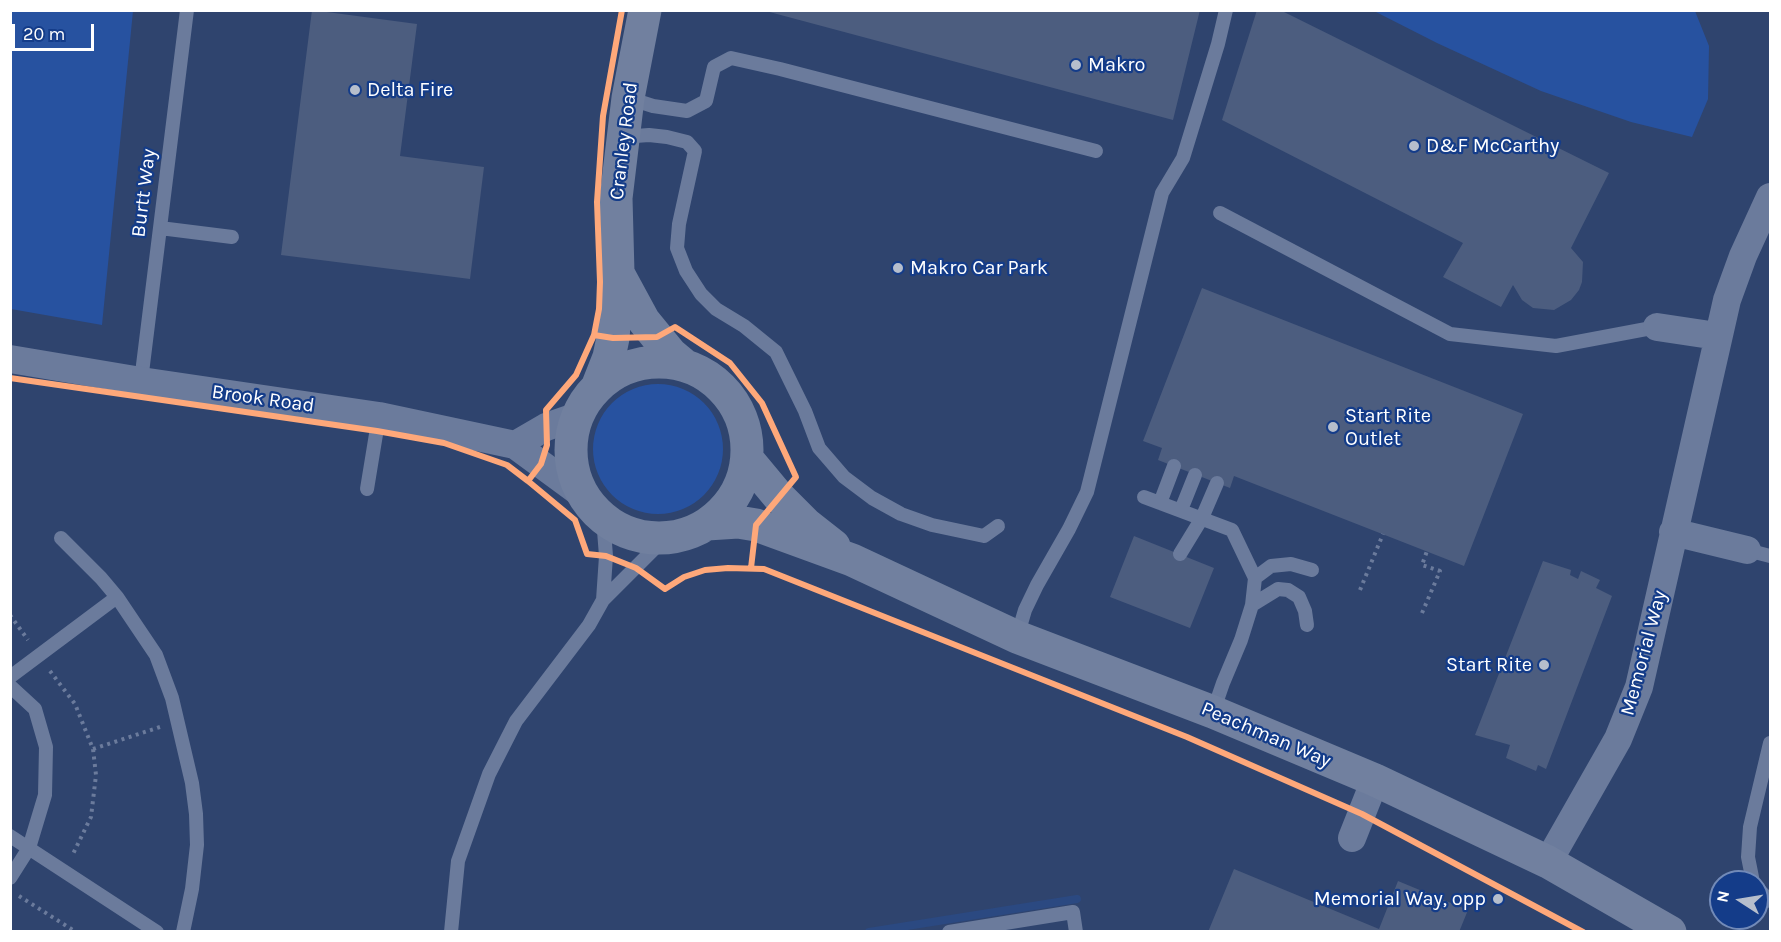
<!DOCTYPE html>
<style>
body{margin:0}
#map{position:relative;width:1781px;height:942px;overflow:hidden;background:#2f446e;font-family:Karla,sans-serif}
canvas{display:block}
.frame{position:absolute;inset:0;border:12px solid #fff;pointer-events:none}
.north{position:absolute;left:1709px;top:870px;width:60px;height:60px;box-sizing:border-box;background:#143c89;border:2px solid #728ab8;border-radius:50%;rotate:282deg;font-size:16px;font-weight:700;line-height:24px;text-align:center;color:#fff}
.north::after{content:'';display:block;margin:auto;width:21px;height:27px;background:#b6becc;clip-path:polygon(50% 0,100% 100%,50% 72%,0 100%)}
.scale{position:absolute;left:12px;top:24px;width:82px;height:27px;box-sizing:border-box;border:3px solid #fff;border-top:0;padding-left:8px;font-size:18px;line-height:21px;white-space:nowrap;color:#fff;-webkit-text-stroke:4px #143c89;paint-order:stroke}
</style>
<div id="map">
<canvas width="1781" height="942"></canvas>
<div class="frame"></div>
<div class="north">N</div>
<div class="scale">20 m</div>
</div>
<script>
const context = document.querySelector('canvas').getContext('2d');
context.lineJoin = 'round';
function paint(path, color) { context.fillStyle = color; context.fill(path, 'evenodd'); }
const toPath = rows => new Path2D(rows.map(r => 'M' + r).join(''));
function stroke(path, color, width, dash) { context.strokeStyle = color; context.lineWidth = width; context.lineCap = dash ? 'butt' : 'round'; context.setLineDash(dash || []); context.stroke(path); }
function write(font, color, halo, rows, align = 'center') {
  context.font = font + ' Karla,sans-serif'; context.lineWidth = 4.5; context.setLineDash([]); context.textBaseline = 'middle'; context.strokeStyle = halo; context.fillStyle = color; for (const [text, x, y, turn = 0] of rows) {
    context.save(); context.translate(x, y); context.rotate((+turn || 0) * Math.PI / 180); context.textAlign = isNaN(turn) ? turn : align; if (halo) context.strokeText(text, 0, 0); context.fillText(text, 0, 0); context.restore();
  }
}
paint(toPath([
 [10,11,133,11,102,325,11,309],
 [1374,11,1695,11,1709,46,1708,99,1692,137,1631,122,1541,91,1437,43],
 '593 449a65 65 0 1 1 130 0a65 65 0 1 1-130 0Z'
]), '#2752a0');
stroke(toPath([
 [869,932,1077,899]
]), '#2b4981', 8);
paint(toPath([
 [312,10,417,24,400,156,484,167,470,279,281,255],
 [762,10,1200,10,1173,120],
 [1257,10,1280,10,1609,173,1571,248,1583,262,1582,282,1579,290,1571,300,1554,310,1533,308,1522,300,1513,285,1501,307,1443,277,1463,243,1222,120],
 [1202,288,1523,414,1464,566,1234,476,1230,488,1158,460,1162,448,1143,441],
 [1134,536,1214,568,1190,628,1110,597],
 [1543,561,1571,570,1570,575,1578,579,1581,571,1600,580,1596,588,1612,596,1546,769,1538,765,1536,771,1506,758,1510,745,1475,735],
 [1234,869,1379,929,1398,881,1468,910,1459,932,1208,932]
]), '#4c5d7f');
stroke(toPath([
 [1360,590,1383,534],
 [1422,613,1440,571,1422,565,1427,551],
 [10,615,28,640],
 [50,671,75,704,93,749,96,775,91,817,73,854],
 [93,749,160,727],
 [19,896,76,932]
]), '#6b7b9c', 4, [3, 4.5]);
stroke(toPath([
 [628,98,653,106,687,111,706,101,714,67,731,58,780,69,1096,151],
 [622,137,649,135,667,137,687,142,695,151,679,224,677,248,686,271,701,294,716,309,744,326,776,352,805,411,819,448,844,477,872,498,901,514,932,525,984,536,998,526],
 [1220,213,1450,334,1556,346,1657,327],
 [160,228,232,237],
 [141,381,187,10],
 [367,489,379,416],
 [1144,497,1232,530,1255,578],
 [1160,503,1174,466],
 [1181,510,1195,475],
 [603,518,606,556,603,600],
 [61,538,101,578,117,597,156,655,172,698,192,783,196,814,197,845,192,889,183,932],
 [1747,550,1770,556],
 [1180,554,1202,518,1217,483],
 [1252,605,1278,589,1288,590,1299,597,1305,611,1307,625],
 [1017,637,1025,610,1037,585,1069,529,1087,492,1162,193,1183,158,1218,44,1226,10],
 [10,677,117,597],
 [10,686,35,709,46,747,45,795,29,848,10,878],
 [1213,712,1223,683,1241,640,1252,605,1255,578,1271,566,1291,564,1312,570],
 [10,836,157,932],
 [1753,882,1748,857,1750,827,1770,743],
 [1757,888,1770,901],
 [451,932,458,861,489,774,516,721,589,625,603,600,665,538],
 [949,932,1073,912,1076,932]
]), '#6b7b9c', 14);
stroke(toPath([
 [1657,327,1717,336],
 [10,359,141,381,379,416,515,445,579,492],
 [515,445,546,427,575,417],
 [1673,532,1747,550],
 [1352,838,1375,780],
 [1548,862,1618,739,1639,687,1727,300,1743,256,1770,197]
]), '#6b7b9c', 28);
stroke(toPath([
 [618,273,644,321,671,354,683,364],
 '571 450a88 88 0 1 1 176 0a88 88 0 1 1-176 0Z',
 [598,385,609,357,613,338,618,273,616,198,628,98,645,10],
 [749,461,779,497,806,524,834,546],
 [707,524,738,522,756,525,852,560,1017,637,1213,712,1375,780,1548,862,1670,932]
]), '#71809f', 33);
stroke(toPath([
 [622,10,603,116,597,202,600,282,599,309,594,335,576,375,546,410,547,445,541,464,528,481,575,520,587,554,606,556,636,568,665,589,684,577,705,570,728,568,764,569,1187,737,1362,814,1583,932],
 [594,335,613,338,657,337,675,327,730,363,762,403,796,477,756,525,751,568],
 [10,378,377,431,444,443,507,465,528,481]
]), '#fea87a', 6);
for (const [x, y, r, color] of [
 [1076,65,6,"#b6becc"],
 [355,90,6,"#b6becc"],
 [1414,146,6,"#b6becc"],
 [898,268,6,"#b6becc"],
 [1333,427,6,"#b6becc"],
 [1544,665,6,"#b6becc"],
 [1498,899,6,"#b6becc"]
]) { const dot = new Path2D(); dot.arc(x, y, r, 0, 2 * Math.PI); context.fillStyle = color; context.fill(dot); stroke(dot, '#143c89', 2); }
write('20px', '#fff', '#143c89', [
 ["Makro",1088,65],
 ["Delta Fire",367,90],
 ["D&F McCarthy",1426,146],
 ["Makro Car Park",910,268],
 ["Start Rite",1345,416],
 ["Outlet",1345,439],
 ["Start Rite",1532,665,"right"],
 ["Memorial Way, opp",1486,899,"right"]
], 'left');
write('20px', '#fff', '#143c89', [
 ["Cranley Road",624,141,-83],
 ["Burtt Way",144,193,-83],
 ["Brook Road",263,399,8],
 ["Memorial Way",1644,653,-75],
 ["Peachman Way",1266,735,23]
]);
</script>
